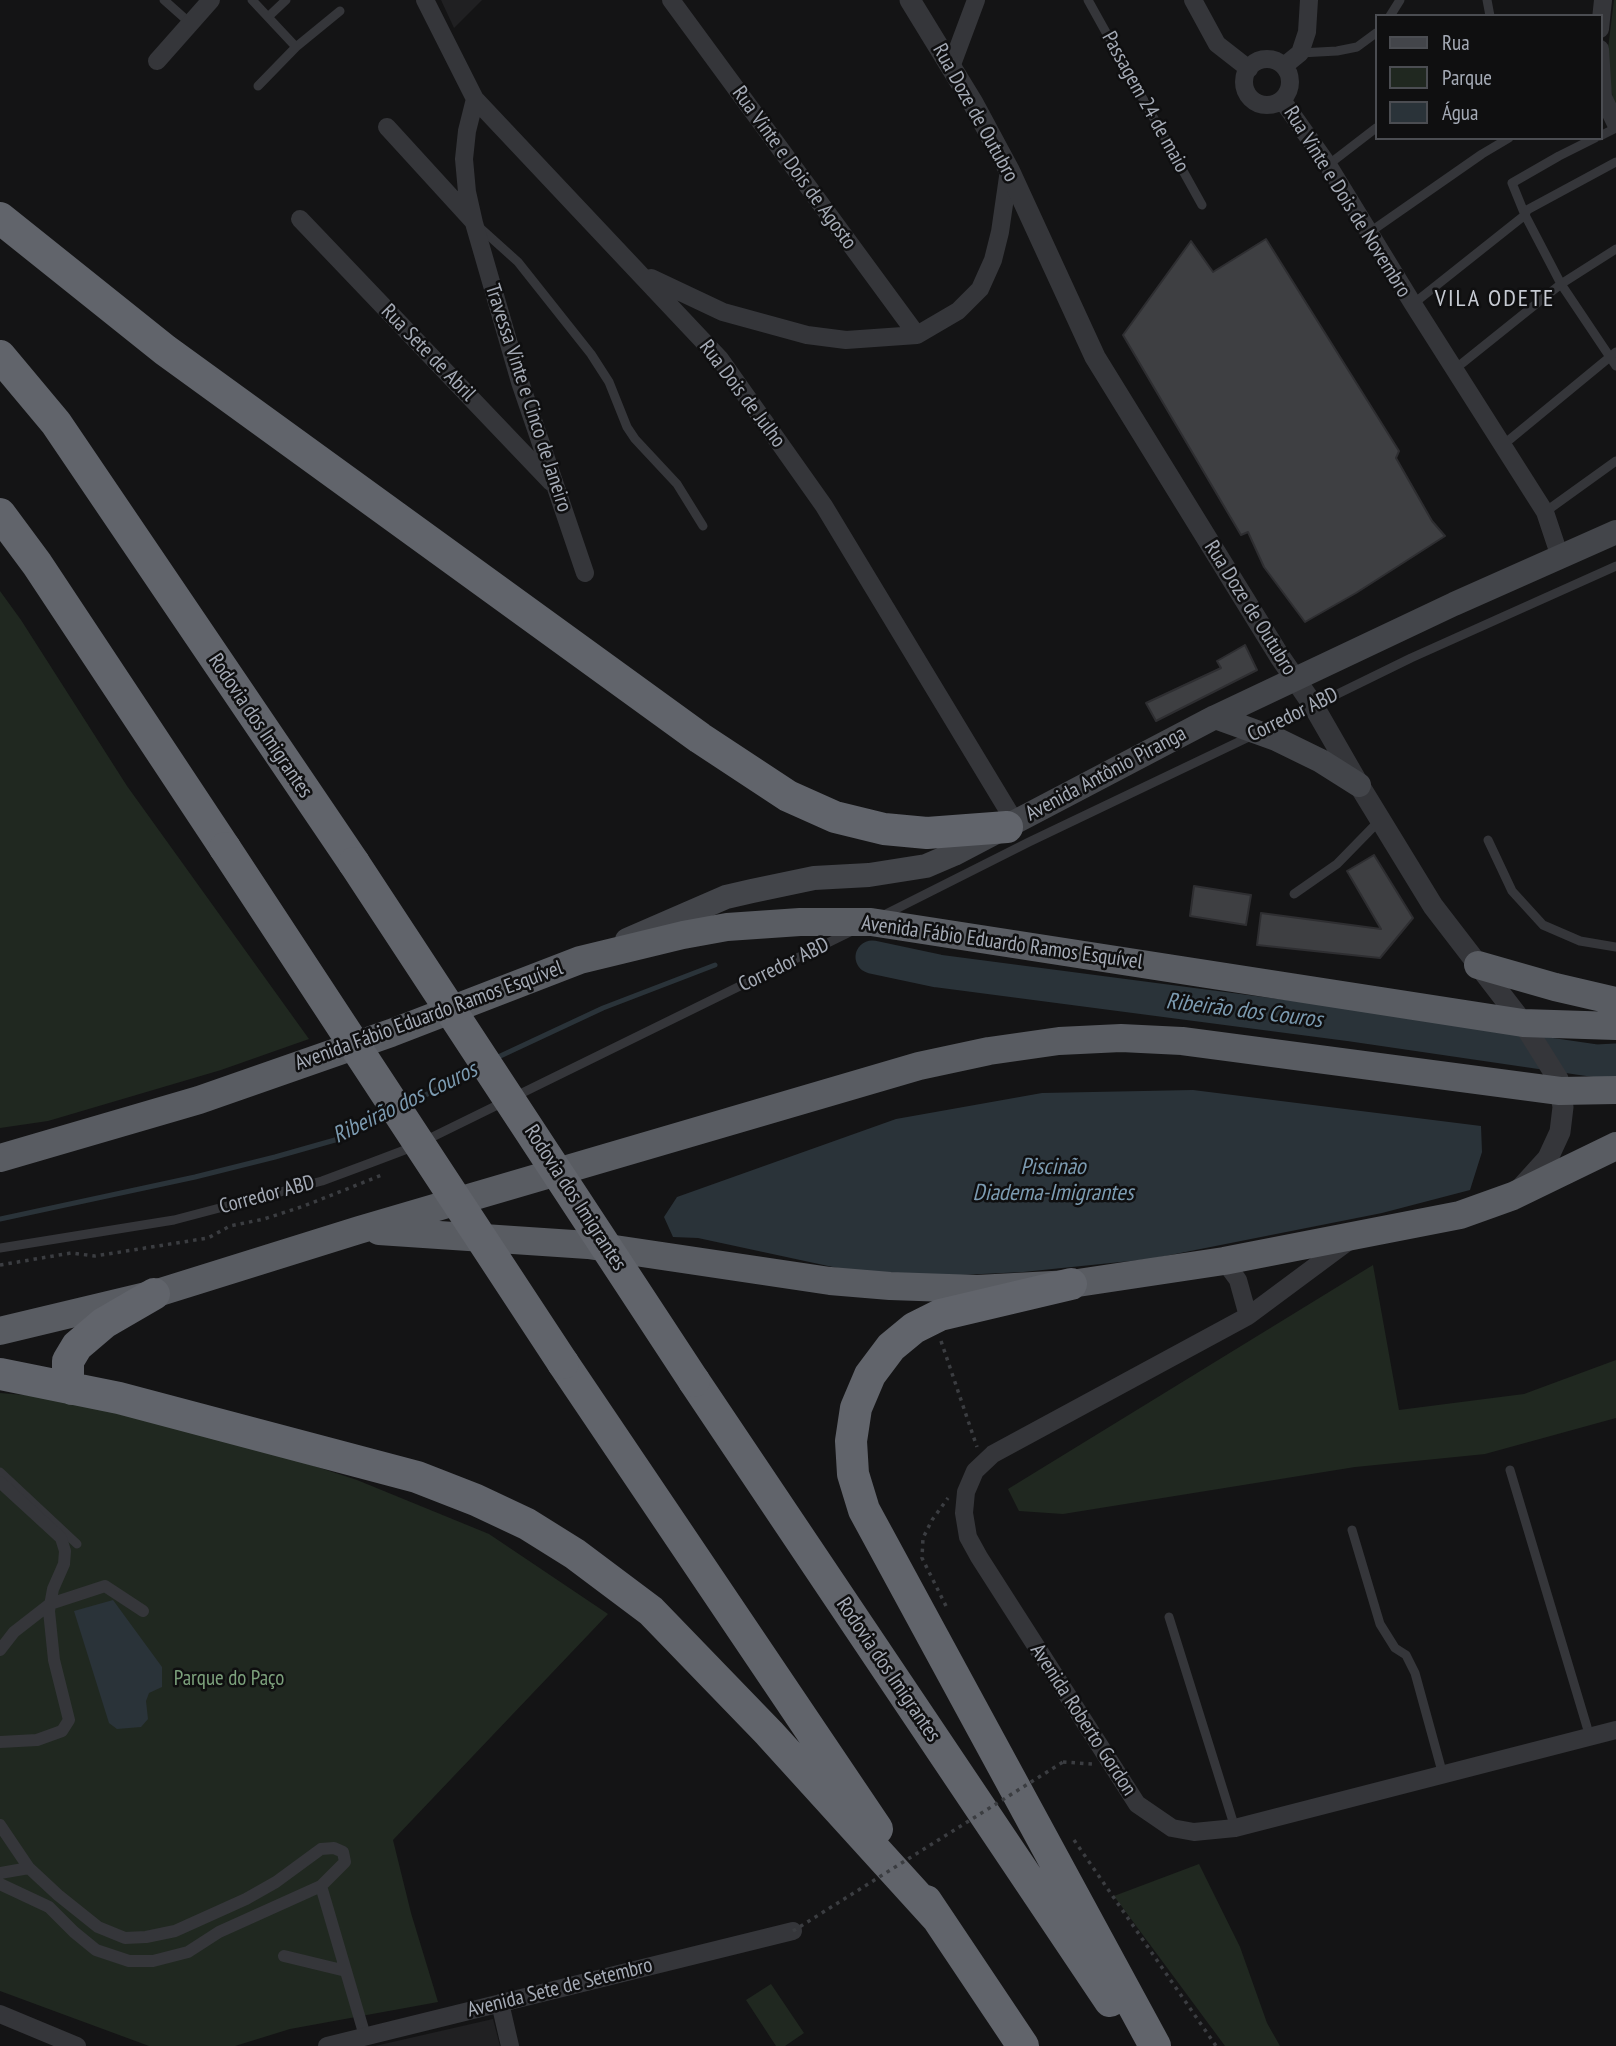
<!DOCTYPE html>
<meta charset="utf-8">
<style>
body{margin:0}
#map{position:relative;width:1616px;height:2046px;overflow:hidden;background:#141415;font-family:"PT Sans Narrow",sans-serif}
canvas{display:block}
.legend{position:absolute;left:1375px;top:14px;width:228px;height:126px;box-sizing:border-box;background:#0f0f10;border:2px solid #4b4d52;margin:0;padding:9px 12px;list-style:none;font-size:21px;color:#a5abb6}
.legend li{display:flex;align-items:center;gap:14px;height:35px}
.legend b{width:35px;border:2px solid #4b4d52}
</style>
<div id="map">
<canvas width="1616" height="2046"></canvas>
<ul class="legend">
<li><b style="height:9px;background:#43454a"></b>Rua</li>
<li><b style="height:19px;background:#202820"></b>Parque</li>
<li><b style="height:19px;background:#2a3339"></b>Água</li>
</ul>
</div>
<script>
const context = document.querySelector('canvas').getContext('2d');
context.lineJoin = 'round';
function paint(path, color) { context.fillStyle = color; context.fill(path, 'evenodd'); }
const toPath = rows => new Path2D(rows.map(r => 'M' + r).join(''));
function stroke(path, color, width, dash) { context.strokeStyle = color; context.lineWidth = width; context.lineCap = dash ? 'butt' : 'round'; context.setLineDash(dash || []); context.stroke(path); }
function write(font, color, halo, rows, align = 'center') {
  context.font = font + ' "PT Sans Narrow",sans-serif'; context.lineWidth = 5; context.setLineDash([]); context.textBaseline = 'middle'; context.strokeStyle = halo; context.fillStyle = color; for (const [text, x, y, turn = 0] of rows) {
    context.save(); context.translate(x, y); context.rotate((+turn || 0) * Math.PI / 180); context.textAlign = isNaN(turn) ? turn : align; if (halo) context.strokeText(text, 0, 0); context.fillText(text, 0, 0); context.restore();
  }
}
paint(toPath([
 [441,0,482,0,454,28],
 [493,2019,500,2046,375,2046]
]), '#202022');
paint(toPath([
 [1614,0,1616,0,1616,112,1606,65],
 [0,591,21,620,127,786,309,1039,221,1070,48,1121,0,1128],
 [1373,1265,1399,1410,1524,1394,1616,1360,1616,1418,1485,1454,1355,1467,1063,1514,1019,1511,1008,1489],
 [0,1393,121,1403,357,1480,489,1534,608,1614,393,1840,411,1913,438,2002,290,2029,235,2046,149,2046,0,1991],
 [1199,1864,1240,1947,1267,2023,1280,2046,1225,2046,1114,1896],
 [771,1984,804,2033,785,2046,776,2046,746,2000]
]), '#202820');
paint(toPath([
 [1193,1090,1481,1126,1482,1152,1470,1190,1382,1213,1150,1259,1023,1272,941,1276,856,1272,698,1238,673,1237,664,1217,677,1197,896,1119,1042,1093],
 [113,1600,162,1667,162,1687,149,1693,146,1701,148,1719,141,1727,117,1729,109,1723,74,1611]
]), '#2a3339');
stroke(toPath([
 [496,1058,603,1008,715,965],
 [406,1105,478,1068],
 [0,1219,195,1177,275,1157,335,1140,387,1114]
]), '#2a3339', 5);
stroke(toPath([
 [872,957,938,971,1351,1025,1597,1061,1616,1060]
]), '#2a3339', 33);
const building = toPath([
 [1266,239,1399,451,1396,458,1432,521,1445,536,1356,593,1305,622,1264,567,1248,532,1241,535,1123,335,1191,241,1213,272,1266,239],
 [1245,645,1257,670,1156,721,1146,703,1221,668,1217,661,1245,645],
 [1374,855,1413,918,1380,958,1257,945,1261,913,1381,929,1347,871,1374,855],
 [1194,886,1251,895,1246,925,1190,916,1194,886]
]);
paint(building, '#3e3f42');
stroke(building, '#2e2e31', 2);
stroke(toPath([
 [0,1265,71,1253,95,1256,208,1238,230,1226,264,1219,304,1206,382,1175],
 [941,1341,977,1447],
 [946,1606,922,1558,923,1538,932,1520,948,1498],
 [1063,1762,1092,1764],
 [1074,1840,1216,2046]
]), '#3b3d41', 3.5, [3.5, 5]);
stroke(toPath([
 [164,0,191,24],
 [252,0,296,47],
 [1088,0,1202,205],
 [1487,0,1490,16],
 [1390,16,1400,0],
 [268,17,286,0],
 [1300,53,1337,51,1357,47,1376,33],
 [258,86,296,47,340,11],
 [1600,136,1616,128],
 [1595,138,1559,156,1512,183,1525,215,1561,284,1616,366],
 [1328,165,1376,128],
 [478,226,518,262,591,354,609,382,627,427,635,439,677,484,703,526],
 [1370,232,1482,154,1509,138],
 [1413,304,1525,215,1527,210,1616,162],
 [1455,369,1561,284,1616,249],
 [1503,445,1616,352],
 [1545,512,1616,461],
 [1266,729,1411,658,1616,566],
 [1488,840,1512,891,1543,925,1580,941,1616,947],
 [1294,894,1337,864,1380,820],
 [882,916,1029,842,1253,735],
 [0,1248,174,1220,322,1181,373,1162,410,1148,850,932],
 [1510,1470,1590,1737],
 [0,1472,77,1544],
 [1352,1530,1380,1624,1395,1648,1406,1655,1415,1673,1443,1775],
 [1169,1617,1235,1828]
]), '#35363a', 9);
stroke(toPath([
 [0,1482,61,1538,65,1551,64,1564,53,1589,49,1611,54,1660,69,1720,62,1731,37,1740,0,1742],
 [0,1650,14,1632,50,1604,105,1586,143,1611],
 [0,1825,29,1868,58,1895,98,1927,125,1938,146,1937,175,1931,246,1899,276,1882,321,1849,334,1848,343,1852,345,1862,321,1886,365,2036],
 [0,1873,29,1868],
 [0,1884,49,1907,74,1932,96,1950,129,1961,153,1961,188,1952,219,1932,321,1886],
 [284,1956,346,1971]
]), '#35363a', 12);
stroke(toPath([
 [425,0,475,99,720,359,824,506,1015,822],
 [671,0,917,335],
 [1193,0,1217,44,1249,69],
 [1600,29,1603,0],
 [1600,49,1603,97,1616,124],
 '1244 82a23 23 0 1 1 46 0a23 23 0 1 1-46 0Z',
 [157,61,211,0],
 [1284,66,1300,53,1307,32,1309,0],
 [951,67,976,0],
 [475,99,467,131,464,159,467,192,474,223,520,382,585,573],
 [1282,100,1328,165,1413,304,1545,512,1560,557],
 [387,127,472,220],
 [300,219,551,482],
 [651,278,723,312,807,335,846,340,917,335,958,311,980,289,993,260,1000,232,1009,170],
 [1349,1241,1248,1316,993,1454,975,1471,966,1492,964,1513,968,1537,979,1557,1137,1804,1172,1828,1194,1832,1235,1828,1616,1730],
 [1224,1261,1238,1280,1248,1316],
 [500,2003,510,2046],
 [0,2014,77,2046],
 [327,2046,793,1931]
]), '#35363a', 18);
stroke(toPath([
 [910,0,973,103,1009,170,1095,357,1280,657,1313,705,1359,785,1433,906,1523,1023,1558,1079,1563,1107,1560,1132,1548,1158,1519,1190]
]), '#35363a', 21);
stroke(toPath([
 [1215,717,1276,739,1321,761,1359,785],
 [627,940,726,897,752,891,814,878,869,875,926,866,954,854,1215,717,1454,604,1616,532]
]), '#43454a', 24);
stroke(toPath([
 [1478,965,1555,987,1616,1001],
 [0,1158,199,1100,391,1033,580,960,683,935,727,927,800,922,871,922,1523,1023,1616,1026],
 [379,1231,588,1245,830,1281,890,1286,977,1289,1071,1284,1224,1261,1460,1215,1513,1196,1616,1146],
 [0,1331,154,1294,359,1230,919,1066,989,1051,1059,1041,1121,1038,1182,1041,1560,1091,1616,1090]
]), '#595c62', 28);
stroke(toPath([
 [0,218,165,350,700,738,788,796,835,817,884,829,927,833,1007,827],
 [0,356,56,423,354,863],
 [0,514,37,564,225,848],
 [1071,1284,940,1315,914,1328,891,1347,870,1375,856,1408,851,1441,853,1474,864,1510,1155,2046],
 [563,1363,877,1829],
 [0,1374,119,1398,417,1477,476,1500,527,1524,575,1554,651,1611,769,1733,938,1919],
 [694,1381,1110,2001],
 [72,1389,68,1379,68,1361,77,1346,104,1323,154,1294],
 [926,1901,1023,2046]
]), '#61646b', 32);
stroke(toPath([
 [793,1931,1063,1762]
]), '#3b3d41', 3.5, [3.5, 5]);
stroke(toPath([
 [225,848,563,1363],
 [354,863,694,1381]
]), '#61646b', 32);
write('21px', '#a5abb6', '#0f0f10', [
 ["Passagem 24 de maio",1145,102,61],
 ["Rua Doze de Outubro",975,113,61],
 ["Rua Vinte e Dois de Agosto",794,168,54],
 ["Rua Vinte e Dois de Novembro",1347,202,58],
 ["Rua Sete de Abril",428,353,46],
 ["Rua Dois de Julho",742,394,53],
 ["Travessa Vinte e Cinco de Janeiro",528,398,72],
 ["Rua Doze de Outubro",1250,608,58],
 ["Corredor ABD",1293,715,-26],
 ["Rodovia dos Imigrantes",260,726,56],
 ["Avenida Antônio Piranga",1106,774,-28],
 ["Avenida Fábio Eduardo Ramos Esquível",1002,943,8],
 ["Corredor ABD",784,965,-26],
 ["Avenida Fábio Eduardo Ramos Esquível",429,1016,-20],
 ["Corredor ABD",267,1195,-15],
 ["Rodovia dos Imigrantes",575,1198,57],
 ["Rodovia dos Imigrantes",888,1670,56],
 ["Avenida Roberto Gordon",1083,1720,57],
 ["Avenida Sete de Setembro",560,1988,-14]
]);
write('21px', '#7ca17c', '#0f0f10', [
 ["Parque do Paço",229,1679]
]);
write('italic 23px', '#7c9bb1', '#0f0f10', [
 ["Ribeirão dos Couros",1244,1011,7],
 ["Ribeirão dos Couros",405,1103,-26],
 ["Piscinão",1053,1167],
 ["Diadema-Imigrantes",1053,1193]
]);
context.letterSpacing = '2px';
write('24px', '#c6cad2', '#0f0f10', [
 ["VILA ODETE",1495,299]
]);
context.letterSpacing = '0px';
</script>
